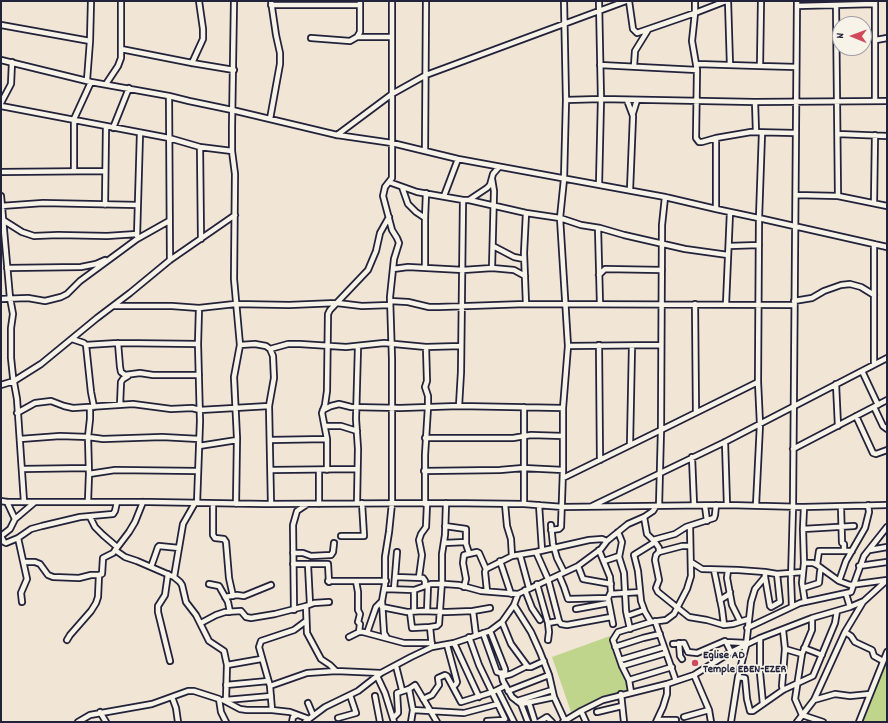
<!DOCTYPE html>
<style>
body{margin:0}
#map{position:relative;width:888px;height:723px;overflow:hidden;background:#f1e5d5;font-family:Dekko,sans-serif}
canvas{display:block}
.frame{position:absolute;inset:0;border:2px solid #22223b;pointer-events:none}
.north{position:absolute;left:832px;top:16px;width:40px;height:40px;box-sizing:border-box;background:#f7f3e8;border:1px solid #a29fa3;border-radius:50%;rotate:271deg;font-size:11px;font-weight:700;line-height:16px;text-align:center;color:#22223b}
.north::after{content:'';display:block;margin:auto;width:14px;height:18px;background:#d1495b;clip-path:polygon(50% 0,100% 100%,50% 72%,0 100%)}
</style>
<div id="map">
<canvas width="888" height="723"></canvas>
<div class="frame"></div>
<div class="north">N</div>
</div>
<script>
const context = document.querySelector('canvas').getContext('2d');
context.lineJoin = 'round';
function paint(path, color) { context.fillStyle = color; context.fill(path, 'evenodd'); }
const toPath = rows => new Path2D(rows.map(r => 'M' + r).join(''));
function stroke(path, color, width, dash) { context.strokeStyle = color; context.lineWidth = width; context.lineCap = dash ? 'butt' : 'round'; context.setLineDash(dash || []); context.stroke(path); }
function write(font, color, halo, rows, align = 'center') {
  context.font = font + ' Dekko,sans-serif'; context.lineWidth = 3.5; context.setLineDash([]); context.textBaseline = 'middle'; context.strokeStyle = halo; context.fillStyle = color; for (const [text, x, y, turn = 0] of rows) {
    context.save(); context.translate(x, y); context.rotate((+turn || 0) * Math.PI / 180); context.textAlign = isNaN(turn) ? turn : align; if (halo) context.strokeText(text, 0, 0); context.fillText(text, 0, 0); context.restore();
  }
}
paint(toPath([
 [610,636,629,691,571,712,552,657],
 [887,658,887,722,861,722]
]), '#bed58b');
const minor = toPath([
 [234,1,232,126,232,151,235,174,234,279,240,345,234,377,237,438,236,504],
 [629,1,633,29,637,33,695,13,692,41,697,70,696,138,699,142,702,142,716,138],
 [695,1,695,13,726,1],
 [728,1,730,65],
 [271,5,360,5],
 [836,5,838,196],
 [797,6,875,4],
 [1,25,90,41],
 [357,37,392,37],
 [311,38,350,41,357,37,360,32,360,1],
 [876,40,887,38],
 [121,49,192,63,234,70],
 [1,60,91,82,169,96,189,101,232,110,337,135,392,143,458,159,665,197,716,209,763,219,887,247],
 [192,63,203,39,203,29,199,1],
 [697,64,760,66,796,67],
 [600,65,697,70],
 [634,66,635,51,648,30],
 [760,66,761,1],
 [87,80,90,41,91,1],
 [106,84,118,66,121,58,121,1],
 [169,96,170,260],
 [566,100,601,99,755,102,887,101],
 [627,100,633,116,630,190],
 [875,101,875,1],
 [755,102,756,132],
 [1,103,11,84,12,62],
 [1,106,169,138,200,147,232,151],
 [633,113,637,100],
 [270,119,280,64,280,53,276,35,271,1],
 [113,128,129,88],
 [838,134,887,136],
 [337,135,392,94,426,75,626,1],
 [200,147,201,239],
 [425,151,426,1],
 [74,171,74,119,91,82],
 [1,172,105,171],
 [492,179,494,191,492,268],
 [389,182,417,192,463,200,469,200,526,213,560,218,581,225,600,228,624,235,685,249,728,255],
 [599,185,601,99,599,1],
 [402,187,408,204,416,212,425,218],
 [796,195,838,196,887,206],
 [1,196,10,298,13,314,11,328,11,358,13,377,17,399,24,502],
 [444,196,458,159],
 [665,197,662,225,661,430,758,382],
 [463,200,461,372,459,406,563,408],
 [469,200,487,188,490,185,493,174,499,167],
 [874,203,875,135],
 [105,205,106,127],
 [1,206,43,203,138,205],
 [716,209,716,138,751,132,795,133],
 [3,220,22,232,34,236,58,235,107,236,137,234],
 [598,228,600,304],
 [137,236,140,133],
 [493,246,514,257,524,259],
 [729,246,759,245],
 [7,268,81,267,96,264,105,260],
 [425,268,425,218,426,193],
 [393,269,408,267,463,270,492,268,514,270,525,276],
 [599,275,605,269,662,270],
 [1,299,28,298,45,301,61,297,67,294,80,281,114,256,137,239,169,221],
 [390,301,408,302,429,307,439,307,526,304,794,305],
 [794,301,812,298,824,291,841,285,850,284,861,287,874,295],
 [526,304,524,253,526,213],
 [695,304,696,412],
 [726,304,730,212],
 [114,306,172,306,199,308,235,304,289,305,337,303,362,306,390,305],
 [72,339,84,343,86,345,91,392,94,407],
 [118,343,120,367,121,372,125,375,140,373,153,375,199,375],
 [86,345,118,343,198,344],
 [240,345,255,344,266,346,270,349,273,356,274,378,269,406,271,504],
 [599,345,600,460],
 [568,346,661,345],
 [270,349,288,344,300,344,346,347,384,343,426,347,461,346],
 [874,364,874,244],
 [862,371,878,405],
 [836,384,838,426],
 [1,385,14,381,41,364,97,318,130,293,170,260,235,215],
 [120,405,121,382,123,379,128,376],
 [874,407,883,426,887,429],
 [323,410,331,406,339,404,351,407,400,408,459,406],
 [17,413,35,403,51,401,64,406,73,408,133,404,171,409,192,408,200,410,269,406],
 [856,416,873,453,876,454,887,450],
 [325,426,341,426,357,431],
 [425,438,513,438,531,435,563,436],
 [20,439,60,436,88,437,103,439,162,437,199,439],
 [270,440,327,439],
 [725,442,727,505],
 [630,444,632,346],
 [199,446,237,440],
 [793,449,887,400],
 [692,457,694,505],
 [22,469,88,468],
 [271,470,357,469],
 [327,470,327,439,322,413,325,405,327,391,328,314,330,310,368,270,376,251,380,233,389,217],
 [424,471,500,470,523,468,563,470],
 [89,474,115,470,198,471],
 [563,478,661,430,659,506],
 [1,501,7,502,35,502],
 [88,501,89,474,88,437,90,419,90,407],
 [7,502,15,519],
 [197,503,200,421,198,344,199,308],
 [357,503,358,449,356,419,358,347],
 [213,504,213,535,215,538,224,539,226,542,229,578,233,596],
 [319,504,319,470],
 [425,504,425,455,428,407,428,396,425,387,427,381,426,347],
 [505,504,507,526,511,539,512,556],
 [524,504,524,407],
 [539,505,542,550],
 [756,505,760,424,758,382,759,218,762,133],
 [592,506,725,442,887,358],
 [705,506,707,521],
 [804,507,803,529,804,563,802,583,805,602],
 [841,507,842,543,844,544,844,551],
 [90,517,95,527,103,535,117,547],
 [644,517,647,534,655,542,659,548,659,552,656,555,655,560,659,580,656,588,658,592,689,617,707,620,724,625,733,624,749,619],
 [551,525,553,544,557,558,564,572],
 [445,526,466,529,466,544,469,553],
 [803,529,854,526],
 [551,530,559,529,561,527,563,470,563,408,568,346,560,218,564,179,566,100,564,1],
 [618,532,622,542,619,557,624,573,626,611,630,629],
 [1,536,10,529,15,519,35,502,149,502,265,504,446,503,524,504,563,507,727,505,804,507,887,505],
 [1,536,4,542,6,543,18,538,31,529,42,526,80,517,113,514,115,511,117,502],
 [341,536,364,536,362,503],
 [18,538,27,579,21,593,22,602],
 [653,540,675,534,686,527,714,518,715,515,716,505],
 [444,543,466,542],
 [115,550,125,557,137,561,174,577,180,582,182,585,186,602,196,615,209,641,224,651,227,665,261,659],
 [599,550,610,577,611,592,608,598,613,624],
 [870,550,887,547],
 [536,552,548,579,559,621,561,624,567,625,611,617],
 [659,552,682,546,690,546],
 [293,553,303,553,311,556,331,555,333,552,334,543],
 [520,555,529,588],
 [500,561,511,594],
 [604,561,619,556],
 [24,562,35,562,40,564,48,575,53,577,79,578,91,575,99,575],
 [691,562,702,569,738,570,765,572],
 [804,563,813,563,817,565,839,581,850,585,887,580],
 [293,564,328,564,329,582],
 [308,565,310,604],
 [817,565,819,551,852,551],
 [578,566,583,579,611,584],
 [859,566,887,562],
 [151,567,158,547,159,546,179,548],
 [714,570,722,609,724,625],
 [728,570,727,578,732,605,740,621],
 [168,574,165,595,158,606,158,612,170,661],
 [559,575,564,587,568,599,608,598],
 [174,577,183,524,195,503],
 [395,577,423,578,425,581,425,586],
 [419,577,422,555,419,540,421,534,426,527,427,504],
 [765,577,770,606,771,607,780,602,777,574],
 [328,581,386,581],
 [356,581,358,592,358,610,360,614,358,622,360,624,359,632],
 [839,581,846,561,865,528,869,512,868,505],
 [209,584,219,586,228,602,230,612],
 [537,584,548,623,549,632,548,640],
 [464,587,466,579,463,563,464,555,477,552,479,553,486,569],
 [803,588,819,583,820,572,821,568],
 [385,589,414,590,431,584,445,584,459,585,481,591,518,594],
 [394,589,397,552],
 [525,590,532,608,540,620],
 [487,591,485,572,486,569,512,556,536,552,589,540,602,539,607,541],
 [610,594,640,592],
 [846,594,850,607],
 [225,597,237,595,244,596,271,585],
 [720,600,728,595,730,592],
 [329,602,314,603,306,606,307,633,321,659,330,665,336,671,381,673],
 [514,605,531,632,540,652,549,675,554,697,565,721],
 [792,606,791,580,793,506,797,1],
 [382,607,407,612,423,611,447,612,473,611,476,635],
 [576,609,609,603],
 [294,610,293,525,297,511,306,505],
 [414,611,414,590],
 [427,611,428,585],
 [473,611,490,608],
 [410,612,412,628,430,627],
 [627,616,644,610],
 [812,618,812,630,802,654,795,699,802,715,823,722],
 [306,621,294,630,261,641,259,647,270,686,272,710,290,712,309,719],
 [655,621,676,681],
 [502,622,511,644,528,667,531,667,544,661],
 [651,622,645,612,641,601,638,571,634,555,655,542],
 [201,623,216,615,225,612,241,611,246,617,251,618,275,614,306,606],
 [548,623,559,621],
 [747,628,800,603,851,592,864,556,887,527],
 [490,631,505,669,505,672,501,673,503,681,512,697,521,704,528,722],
 [845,632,851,636,855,642,872,650,874,656,883,661],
 [367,633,376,607,382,601],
 [483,633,497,672,501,673],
 [349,637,359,632,363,632,404,643,432,643],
 [469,637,479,665,505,719,503,720,487,721],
 [387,638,384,633,382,601,385,584,385,557,389,532,392,503,392,359,390,297,394,259,399,243,397,238,392,230,383,196,385,187,392,178,392,1],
 [760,638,760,673,763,704,783,690,813,676,835,623,837,611],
 [67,640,70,635,91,611,96,603,98,597,99,575,102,574,103,558,113,553,129,532,135,522,143,502],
 [726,642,746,643],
 [454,643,479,697],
 [679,643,680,656,682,659],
 [673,644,684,643,688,652,697,653,725,641,726,642,731,652],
 [447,645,457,682,456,684,453,687],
 [432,647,430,627,437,626,439,624,442,581,442,554,445,535,446,503],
 [615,647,643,638,660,634],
 [804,648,822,655],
 [785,649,802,654],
 [620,660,664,647],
 [227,665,226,700,223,700,240,709,247,710,272,710],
 [396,666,402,690],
 [622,666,666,653],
 [694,675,709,710,711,722],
 [377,676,385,693,394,722],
 [503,676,511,674,527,666],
 [738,677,745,678,747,699,750,711,753,711,763,704],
 [629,680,672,667],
 [226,685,268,681],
 [270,686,307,673,336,671],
 [409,689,413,710,411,722],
 [498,690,514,722],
 [783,690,782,686,785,649,783,630],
 [508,691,549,675],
 [631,692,629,680,622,666,613,640,618,632,651,622,666,620,674,614,687,589,691,576,690,526],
 [621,694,624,722],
 [375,696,380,722],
 [172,697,176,708,178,722],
 [423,699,432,695,439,685,438,678,445,675,447,676,461,702,493,692,505,686],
 [226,700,271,696],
 [814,700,835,694,850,696,870,694],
 [517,701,552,690],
 [308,703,313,715],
 [529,703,535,722],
 [521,704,554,697],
 [413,710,464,713,498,704],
 [581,711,603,700,667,684,694,675,731,652,760,638,812,618,850,607,864,601,887,580],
 [100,712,106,722],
 [597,712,622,706],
 [684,717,709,710],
 [338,718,356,713,350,695],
 [393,718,398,713,398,710,397,693,409,689,415,685,437,722],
 [657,720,676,720],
 [78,722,90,715,152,704,188,691,194,691,219,699,221,712,226,722],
 [292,722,293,717,297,715],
 [305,722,325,707,358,691,381,673,411,657,432,647,454,643,490,631,502,622,514,605,518,594,578,566,601,549,607,541,628,524,644,517,653,511,656,506],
 [539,722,547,717,552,722],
 [563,722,581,711,586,722],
 [656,722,663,707,667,694,667,684],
 [731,722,738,677,746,646,751,602,755,589,765,577,765,572,777,574,803,572],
 [797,722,814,700,845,632,863,602],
 [859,722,887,652]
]);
stroke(minor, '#22223b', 8);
stroke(minor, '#f7f3e8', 4.5);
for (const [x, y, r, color] of [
 [695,663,4,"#d1495b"]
]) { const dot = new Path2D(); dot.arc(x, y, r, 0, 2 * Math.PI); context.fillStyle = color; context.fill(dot); stroke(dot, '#f7f3e8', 1.5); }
write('bold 12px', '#22223b', '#f7f3e8', [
 ["Eglise AD",703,656],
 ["Temple EBEN-EZER",703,670]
], 'left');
</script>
